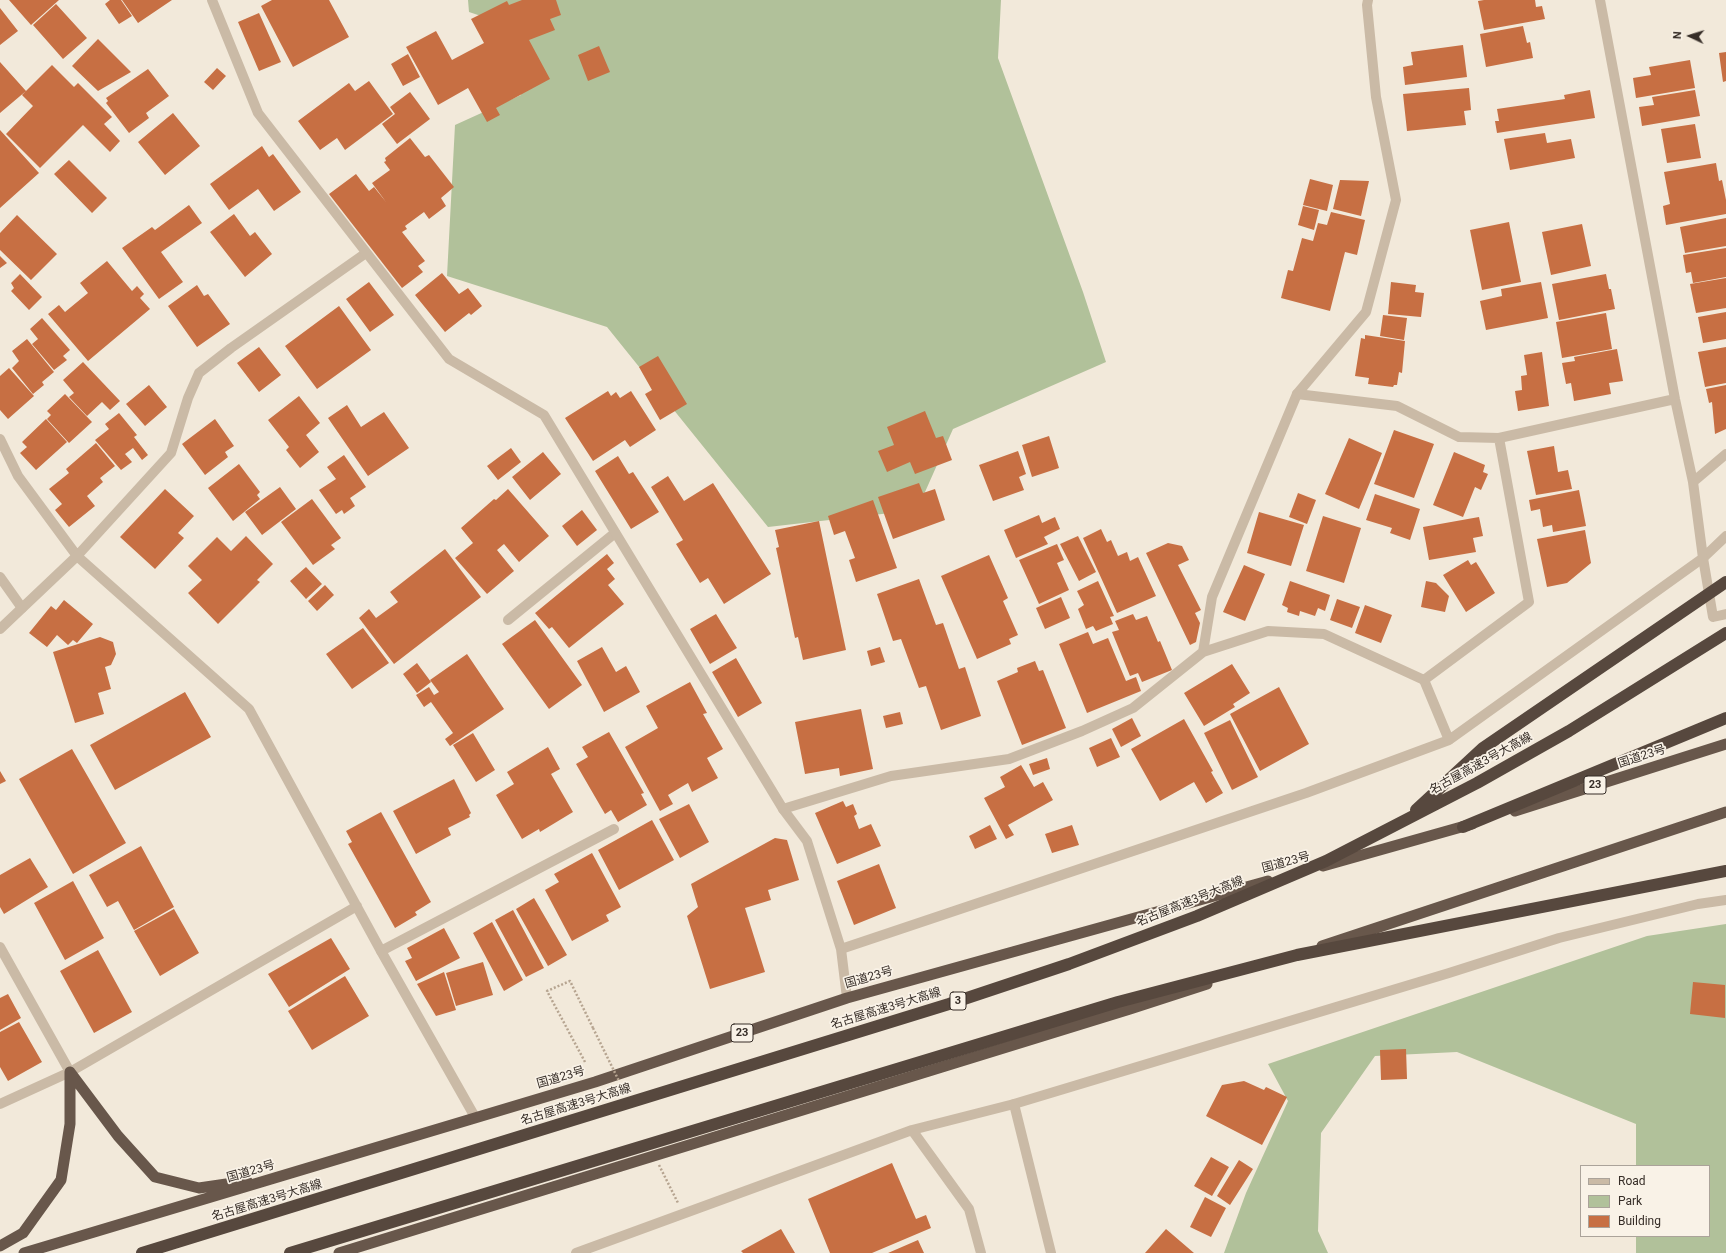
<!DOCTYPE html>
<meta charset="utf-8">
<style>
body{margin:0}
#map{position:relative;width:1726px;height:1253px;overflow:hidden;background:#f2e9da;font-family:Roboto,sans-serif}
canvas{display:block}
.legend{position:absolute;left:1580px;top:1165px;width:130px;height:72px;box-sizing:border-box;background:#f9f2e7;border:1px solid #aba39a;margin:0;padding:5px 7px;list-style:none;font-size:12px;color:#362d27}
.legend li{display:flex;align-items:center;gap:8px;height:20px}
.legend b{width:20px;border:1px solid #aba39a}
.north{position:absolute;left:1670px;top:16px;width:40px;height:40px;-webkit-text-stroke:3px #f9f2e7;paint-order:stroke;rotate:274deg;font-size:11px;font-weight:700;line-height:16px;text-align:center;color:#362d27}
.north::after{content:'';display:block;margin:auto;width:14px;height:18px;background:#362d27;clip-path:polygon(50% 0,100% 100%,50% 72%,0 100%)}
</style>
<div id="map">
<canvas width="1726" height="1253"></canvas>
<ul class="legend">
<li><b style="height:5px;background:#cabaa6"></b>Road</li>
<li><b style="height:11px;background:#b1c19a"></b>Park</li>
<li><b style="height:11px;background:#c76f43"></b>Building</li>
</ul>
<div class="north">N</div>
</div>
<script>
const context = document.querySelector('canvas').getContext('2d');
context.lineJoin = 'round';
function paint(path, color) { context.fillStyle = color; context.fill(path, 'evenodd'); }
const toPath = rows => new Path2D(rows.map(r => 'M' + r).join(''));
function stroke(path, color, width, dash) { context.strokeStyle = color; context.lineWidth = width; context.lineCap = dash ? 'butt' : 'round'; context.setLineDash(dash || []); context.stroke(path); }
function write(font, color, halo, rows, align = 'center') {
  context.font = font + ' Roboto,"Noto Sans JP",sans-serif'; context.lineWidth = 3.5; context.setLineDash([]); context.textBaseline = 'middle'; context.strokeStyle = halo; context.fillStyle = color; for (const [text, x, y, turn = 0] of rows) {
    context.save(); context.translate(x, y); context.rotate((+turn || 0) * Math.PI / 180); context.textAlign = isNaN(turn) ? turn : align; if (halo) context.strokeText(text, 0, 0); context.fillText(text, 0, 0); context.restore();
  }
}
paint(toPath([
 [468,0,1001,0,998,58,1083,292,1106,362,953,429,917,510,768,527,607,327,447,276,455,125,521,95,526,31,469,12],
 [1726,924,1726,1253,1636,1253,1636,1236,1709,1236,1709,1166,1636,1166,1636,1124,1457,1052,1375,1056,1321,1133,1318,1231,1328,1253,1224,1253,1246,1193,1288,1101,1268,1064,1647,936]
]), '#b1c19a');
paint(toPath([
 [9,0,59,0,31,25],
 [110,0,121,0,132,16,119,24,105,4],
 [122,0,172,0,138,23],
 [272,0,329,0,349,37,293,67,261,6],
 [522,0,556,0,561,15,550,19,555,30,529,40,550,79,496,108,500,115,487,122,468,88,438,105,406,47,436,31,452,60,484,43,471,19,507,1,509,5],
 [1484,0,1535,0,1536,7,1542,6,1545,19,1484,30,1478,1],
 [56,4,87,38,63,59,33,25],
 [0,8,18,31,0,45],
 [259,13,281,62,259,71,238,22],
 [1523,26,1527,43,1530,42,1533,58,1486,67,1480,34],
 [98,39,131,72,98,91,72,66],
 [1463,45,1467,77,1405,85,1403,67,1413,65,1411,52],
 [599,46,610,72,588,81,578,55],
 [1726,52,1726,81,1723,82,1719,53],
 [408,54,420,77,403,86,391,64],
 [1690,60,1695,88,1636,98,1633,78,1651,75,1649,67],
 [0,62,26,91,0,113],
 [52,65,74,87,78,83,112,117,104,124,120,141,110,152,83,125,40,168,6,134,33,106,22,95],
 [217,68,226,76,213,90,204,82],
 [148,69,169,96,146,113,149,118,129,133,106,103,108,101,106,98],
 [369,81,393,114,345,150,337,138,320,150,298,121,349,83,355,91],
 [1469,88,1471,110,1464,111,1466,125,1407,131,1403,94],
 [1590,90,1595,118,1497,133,1495,121,1499,121,1497,109,1565,99,1564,95],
 [1695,90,1700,116,1642,126,1639,107,1654,105,1652,97],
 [410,92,430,119,397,144,382,124,395,114,390,107],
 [173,113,200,146,165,175,138,142],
 [1695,124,1701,158,1667,163,1661,129],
 [0,130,39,173,0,208],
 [1545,133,1547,143,1571,139,1575,158,1510,170,1504,139],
 [410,138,425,157,429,155,454,187,441,198,446,206,429,219,424,212,405,226,407,229,402,232,425,261,418,266,423,272,402,288,329,194,356,174,369,191,374,187,386,202,372,183,390,170,384,162,386,161,385,158],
 [262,146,269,157,273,154,301,192,274,211,258,189,229,210,210,184],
 [69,160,107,198,92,213,54,174],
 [1716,163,1719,181,1722,180,1726,200,1726,214,1666,225,1663,206,1670,204,1664,172],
 [1310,179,1333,185,1327,211,1303,205],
 [1340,180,1369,181,1361,216,1333,209],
 [189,205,202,223,161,252,183,282,159,299,122,248,152,227,155,230],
 [1303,206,1319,210,1314,230,1298,225],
 [1331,212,1365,220,1357,255,1345,252,1330,311,1281,298,1288,270,1293,271,1302,238,1313,241,1318,223,1327,225],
 [234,214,250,236,255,232,272,254,245,277,210,232],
 [17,215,57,254,31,280,0,250,0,233],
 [1726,218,1726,246,1685,253,1680,227],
 [1509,222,1521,282,1482,290,1470,230],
 [1582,224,1591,266,1551,275,1542,232],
 [1726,248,1726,277,1693,283,1691,272,1686,273,1683,255],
 [0,256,7,263,0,268],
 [107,261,132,291,137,286,144,294,140,298,150,309,88,361,48,314,59,305,65,312,88,293,80,283],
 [442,273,459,294,468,288,482,306,471,315,469,313,445,332,415,295],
 [20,274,42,297,29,310,11,291,14,288,11,283],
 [1606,274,1609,289,1611,289,1615,309,1559,320,1552,284],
 [1726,278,1726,308,1696,313,1690,284],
 [369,282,394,315,370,332,346,299],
 [1391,282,1416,285,1415,292,1424,293,1421,317,1388,314],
 [1541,282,1548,318,1486,330,1480,301,1502,296,1501,289],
 [197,285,204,296,208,294,230,324,197,347,168,306],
 [339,306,371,350,317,389,285,346],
 [1726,312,1726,339,1703,343,1698,317],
 [1606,313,1612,349,1562,358,1556,322],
 [1383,315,1407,318,1404,340,1380,336],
 [42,318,70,350,63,356,67,360,54,370,32,344,38,339,30,329],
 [1365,335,1405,341,1402,373,1399,372,1397,385,1394,385,1393,387,1368,384,1369,378,1355,376,1361,338,1365,339],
 [27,339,54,372,42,382,44,385,33,394,12,368,19,361,12,351],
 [259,347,281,375,259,392,237,363],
 [1726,347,1726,383,1705,387,1698,352],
 [1617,349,1623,381,1609,383,1611,394,1574,401,1571,383,1566,384,1562,363,1575,361,1574,357],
 [1542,352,1549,406,1518,411,1515,391,1522,390,1521,376,1527,375,1524,355],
 [658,356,687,404,660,420,645,394,652,390,639,367],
 [83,362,120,401,110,410,102,402,87,416,69,397,74,393,63,380],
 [9,368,34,396,8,419,0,410,0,376],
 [149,385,167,407,145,426,126,404],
 [1726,385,1726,429,1715,434,1712,402,1709,403,1706,389],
 [608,391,611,396,616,392,620,398,631,391,656,430,630,447,625,440,593,461,565,418],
 [65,394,92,422,69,443,47,419,51,415,47,411],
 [299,396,320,423,306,435,319,452,300,468,286,450,289,447,268,420],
 [347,405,361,427,384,412,409,448,368,476,328,418],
 [925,411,936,438,943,436,952,460,915,474,910,462,887,472,878,451,894,445,887,427],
 [119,413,137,435,134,437,148,455,142,460,133,448,125,454,132,462,121,470,95,440,109,429,105,424],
 [46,419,67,442,36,470,20,453,27,447,22,442],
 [215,419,234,446,225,452,228,457,205,475,182,444],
 [1394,430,1434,444,1414,498,1374,484],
 [1049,436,1059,468,1032,477,1022,445],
 [1349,438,1382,453,1359,509,1325,494],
 [96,443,115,466,100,478,103,482,87,496,95,506,69,527,55,510,62,504,49,489,69,473,66,469],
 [1554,446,1558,472,1568,470,1572,489,1536,495,1527,451],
 [511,448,521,462,498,480,487,466],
 [1018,451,1026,474,1019,477,1024,490,993,501,979,465],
 [543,452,561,474,530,500,512,477],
 [1454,452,1485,465,1483,472,1488,474,1481,490,1475,487,1463,517,1433,505],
 [344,455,366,487,350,498,355,506,344,514,342,510,336,514,319,490,336,479,327,467],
 [618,456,629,474,633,472,659,512,631,529,595,471],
 [239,464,260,492,257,495,260,499,233,521,208,488],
 [668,476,684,501,713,483,771,574,724,604,708,578,700,583,676,544,683,540,651,487],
 [919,483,923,493,935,489,945,520,893,539,878,497],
 [280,487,296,509,262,535,245,512],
 [165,489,194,516,178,533,184,538,155,569,120,537],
 [508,489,549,536,519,562,504,544,497,550,514,571,487,594,455,558,473,543,461,528,494,499,496,500],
 [1579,490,1586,526,1553,532,1552,525,1543,527,1540,509,1531,511,1529,500],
 [1298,493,1316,500,1307,524,1289,517],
 [1375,494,1420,509,1410,540,1390,533,1392,528,1366,520],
 [312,499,341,538,331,545,335,549,313,565,281,522],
 [873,500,897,568,856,582,849,560,855,558,845,531,834,535,828,516],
 [582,510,597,530,577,546,562,526],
 [1259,512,1304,525,1291,566,1247,553],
 [1039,515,1042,523,1055,517,1060,529,1044,537,1048,544,1016,558,1004,530],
 [1323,516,1361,528,1344,583,1306,571],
 [1479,517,1483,536,1473,538,1476,552,1429,560,1423,527],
 [819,521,846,650,803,660,798,637,795,638,776,548,779,547,775,530],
 [1101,529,1107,542,1111,540,1118,556,1127,552,1130,561,1138,557,1156,596,1117,613,1083,538],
 [1585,530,1591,563,1567,583,1547,587,1537,539],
 [246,536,273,564,257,580,260,582,218,624,188,593,202,580,188,566,217,537,231,551],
 [1078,536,1096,572,1079,581,1060,544],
 [1168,543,1182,546,1189,560,1178,565,1201,610,1195,613,1200,623,1196,642,1190,645,1146,553],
 [1057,544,1064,560,1057,563,1069,590,1039,604,1019,560],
 [445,549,481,597,394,664,359,618,369,609,376,618,398,602,390,592],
 [607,554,614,563,607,569,615,579,608,585,624,604,569,648,552,627,549,629,535,613],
 [989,555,1008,598,1003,601,1018,635,1009,639,1011,644,977,659,941,576],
 [1468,560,1471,565,1476,562,1495,593,1466,612,1443,575],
 [1244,565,1265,574,1245,621,1223,612],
 [306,567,322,584,306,599,290,581],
 [919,579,936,625,943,623,959,669,965,667,981,716,941,730,926,686,919,688,901,639,893,641,877,594],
 [1098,581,1114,616,1110,617,1113,624,1096,631,1093,626,1086,629,1078,609,1084,605,1077,591],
 [1290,581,1330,595,1325,611,1318,608,1315,616,1300,611,1299,616,1287,612,1288,608,1282,605],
 [1426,581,1436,583,1449,596,1445,612,1421,607],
 [325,585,334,595,317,611,308,601],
 [1061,597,1070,618,1045,629,1036,608],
 [1337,599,1360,607,1352,628,1330,620],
 [64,600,93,624,77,643,73,640,68,645,57,635,47,647,29,633,51,606,56,610],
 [1365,605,1392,615,1381,643,1355,633],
 [716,614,737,648,710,664,690,629],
 [1133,614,1136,620,1147,616,1158,642,1160,641,1172,670,1142,682,1138,673,1130,676,1112,632,1119,630,1115,621],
 [535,620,582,685,549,709,502,644],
 [363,628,389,663,352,689,326,654],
 [1088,632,1093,644,1108,638,1126,681,1136,677,1141,691,1087,713,1059,644],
 [100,637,113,642,116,654,111,665,105,667,111,689,98,693,104,714,75,723,53,652],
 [602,647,616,672,626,666,640,692,604,712,577,661],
 [880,647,885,662,871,666,867,651],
 [467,654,504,709,450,746,445,739,453,733,431,702,424,707,416,695,429,687,434,695,439,692,430,680],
 [736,658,762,703,738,717,712,672],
 [1035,661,1039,671,1043,670,1066,728,1022,745,997,681,1018,672,1017,668],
 [417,663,431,682,417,693,403,674],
 [1232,664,1250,693,1233,704,1235,707,1204,726,1184,693],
 [690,682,707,713,703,714,723,749,707,758,718,778,692,792,688,783,668,795,673,804,660,811,625,747,658,728,646,706],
 [1279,687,1309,744,1260,771,1230,714],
 [185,692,211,737,115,790,90,745],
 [861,709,873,769,840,776,839,768,805,774,795,722],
 [900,712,903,724,886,728,883,716],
 [1132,718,1141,736,1121,747,1112,729],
 [1184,719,1213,771,1211,772,1223,793,1206,803,1194,782,1160,801,1131,749],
 [1230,720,1258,777,1232,790,1204,733],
 [609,732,644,793,641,794,647,805,618,822,611,810,605,814,576,764,588,757,582,747],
 [473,733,495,770,476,782,453,745],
 [1111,738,1120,757,1097,767,1089,748],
 [548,747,560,769,551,774,573,812,540,832,539,829,522,839,496,795,514,784,507,772],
 [72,749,126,843,73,874,19,779],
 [1047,758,1050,769,1033,775,1029,764],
 [1021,765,1034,787,1043,782,1053,800,1008,825,1014,835,1006,839,984,798,1005,787,1000,777],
 [0,771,6,781,0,784],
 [454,779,471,813,469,815,470,817,448,828,451,835,416,854,393,811],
 [843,801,846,807,853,804,857,814,854,816,859,829,871,824,881,846,837,864,815,813],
 [689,804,709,842,680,858,659,819],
 [381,812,431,902,415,912,417,915,395,928,348,844,352,842,346,831],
 [652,820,674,860,619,890,598,850],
 [990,825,997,839,975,849,969,836],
 [1072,825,1079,845,1052,853,1045,834],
 [775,838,787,840,799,880,768,890,771,900,745,908,765,972,710,989,687,916,698,907,691,884],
 [141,846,174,907,134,930,118,901,107,907,89,875],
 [592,853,621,907,606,915,609,921,572,941,545,890,559,882,554,874],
 [30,858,48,887,4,914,0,907,0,875],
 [879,864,896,908,854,925,837,881],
 [73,881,104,938,65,960,34,903],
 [534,898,567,955,548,966,516,909],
 [174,909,199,953,160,976,134,931],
 [513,910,544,968,526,977,495,920],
 [492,922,523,980,504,991,473,933],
 [444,928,460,958,416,981,405,961,412,958,407,948],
 [331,938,350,969,289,1007,268,974],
 [98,950,132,1012,94,1033,60,971],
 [483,962,493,995,456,1006,446,973],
 [444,972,456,1010,436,1016,417,984],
 [345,976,369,1016,312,1050,288,1011],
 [1693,982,1725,985,1725,1018,1690,1014],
 [8,994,21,1018,0,1030,0,998],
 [19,1022,42,1062,8,1081,0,1067,0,1032],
 [1406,1049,1407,1079,1381,1080,1380,1050],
 [1244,1081,1264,1090,1266,1087,1287,1097,1262,1145,1206,1116,1222,1085],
 [1211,1157,1229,1167,1212,1196,1194,1186],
 [1239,1160,1253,1169,1230,1205,1217,1196],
 [892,1163,916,1219,926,1215,931,1228,872,1253,830,1253,808,1199],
 [1205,1197,1226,1208,1211,1237,1190,1227],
 [781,1229,795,1253,743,1253,741,1251],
 [1166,1229,1194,1253,1145,1253],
 [918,1240,924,1253,888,1253]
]), '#c76f43');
stroke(toPath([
 [585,1062,547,991,570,981,593,1028]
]), '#b6a490', 2.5, [2, 2]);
stroke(toPath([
 [0,439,18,476,77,556,171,453,188,398,199,373,231,348,366,253],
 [0,577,22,608],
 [508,620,615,533],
 [1203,652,1268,631,1324,634,1424,680],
 [783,809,891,776,1009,759,1082,731,1133,708,1203,652,1212,597,1297,394,1366,312,1396,200,1376,97,1367,5,1368,0],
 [381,951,614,829]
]), '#cabaa6', 10);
stroke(toPath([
 [212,0,258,113,449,359,544,415,783,809,807,841,841,949,847,998],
 [1600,0,1675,399,1693,482,1703,558],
 [1297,394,1397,406,1459,437,1499,438,1675,399],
 [1693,482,1726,454],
 [0,629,77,556,249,709,381,951,475,1117],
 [1449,740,1424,680,1529,602,1499,438],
 [0,947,70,1072],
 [841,949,1306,793,1449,740,1703,558,1726,536],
 [0,1104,70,1072,357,906],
 [912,1130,969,1209,981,1253],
 [576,1253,912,1130,1014,1104,1449,973,1559,938,1698,904,1726,900]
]), '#cabaa6', 10);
stroke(toPath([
 [1703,558,1713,617,1726,614],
 [1014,1104,1051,1253]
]), '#cabaa6', 10);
stroke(toPath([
 [1515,811,1726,744],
 [1323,866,1472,824],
 [1322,946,1726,812],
 [70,1072,118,1136,155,1177,199,1188,247,1181],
 [0,1246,23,1233,61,1180,70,1124,70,1072],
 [24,1253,595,1082,847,998,1268,881],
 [339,1253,1130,1009,1207,984]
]), '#68574b', 11);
stroke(toPath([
 [1463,827,1726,718]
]), '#57483e', 12);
stroke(toPath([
 [593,1028,619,1081],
 [659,1165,678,1203]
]), '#b6a490', 2.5, [2, 2]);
stroke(toPath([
 [1416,810,1483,748,1726,582],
 [142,1253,949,1004,1069,964,1197,916,1326,861,1477,783,1569,731,1726,633],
 [290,1253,1118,1002,1297,955,1726,871]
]), '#57483e', 12);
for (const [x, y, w] of [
 [1595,785,22],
 [958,1001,16],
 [742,1033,22]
]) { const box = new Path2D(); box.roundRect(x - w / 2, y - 9, w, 18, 3); context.fillStyle = '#f9f2e7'; context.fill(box); stroke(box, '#362d27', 1); }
write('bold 11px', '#362d27', null, [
 ["23",1595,785],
 ["3",958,1001],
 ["23",742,1033]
]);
write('12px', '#362d27', '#f9f2e7', [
 ["国道23号",1642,757,-18],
 ["名古屋高速3号大高線",1481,764,-29],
 ["国道23号",1286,863,-15],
 ["名古屋高速3号大高線",1190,902,-22],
 ["国道23号",869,978,-16],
 ["名古屋高速3号大高線",886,1009,-17],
 ["国道23号",561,1078,-16],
 ["名古屋高速3号大高線",576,1105,-17],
 ["国道23号",251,1172,-16],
 ["名古屋高速3号大高線",267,1201,-17]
]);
</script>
